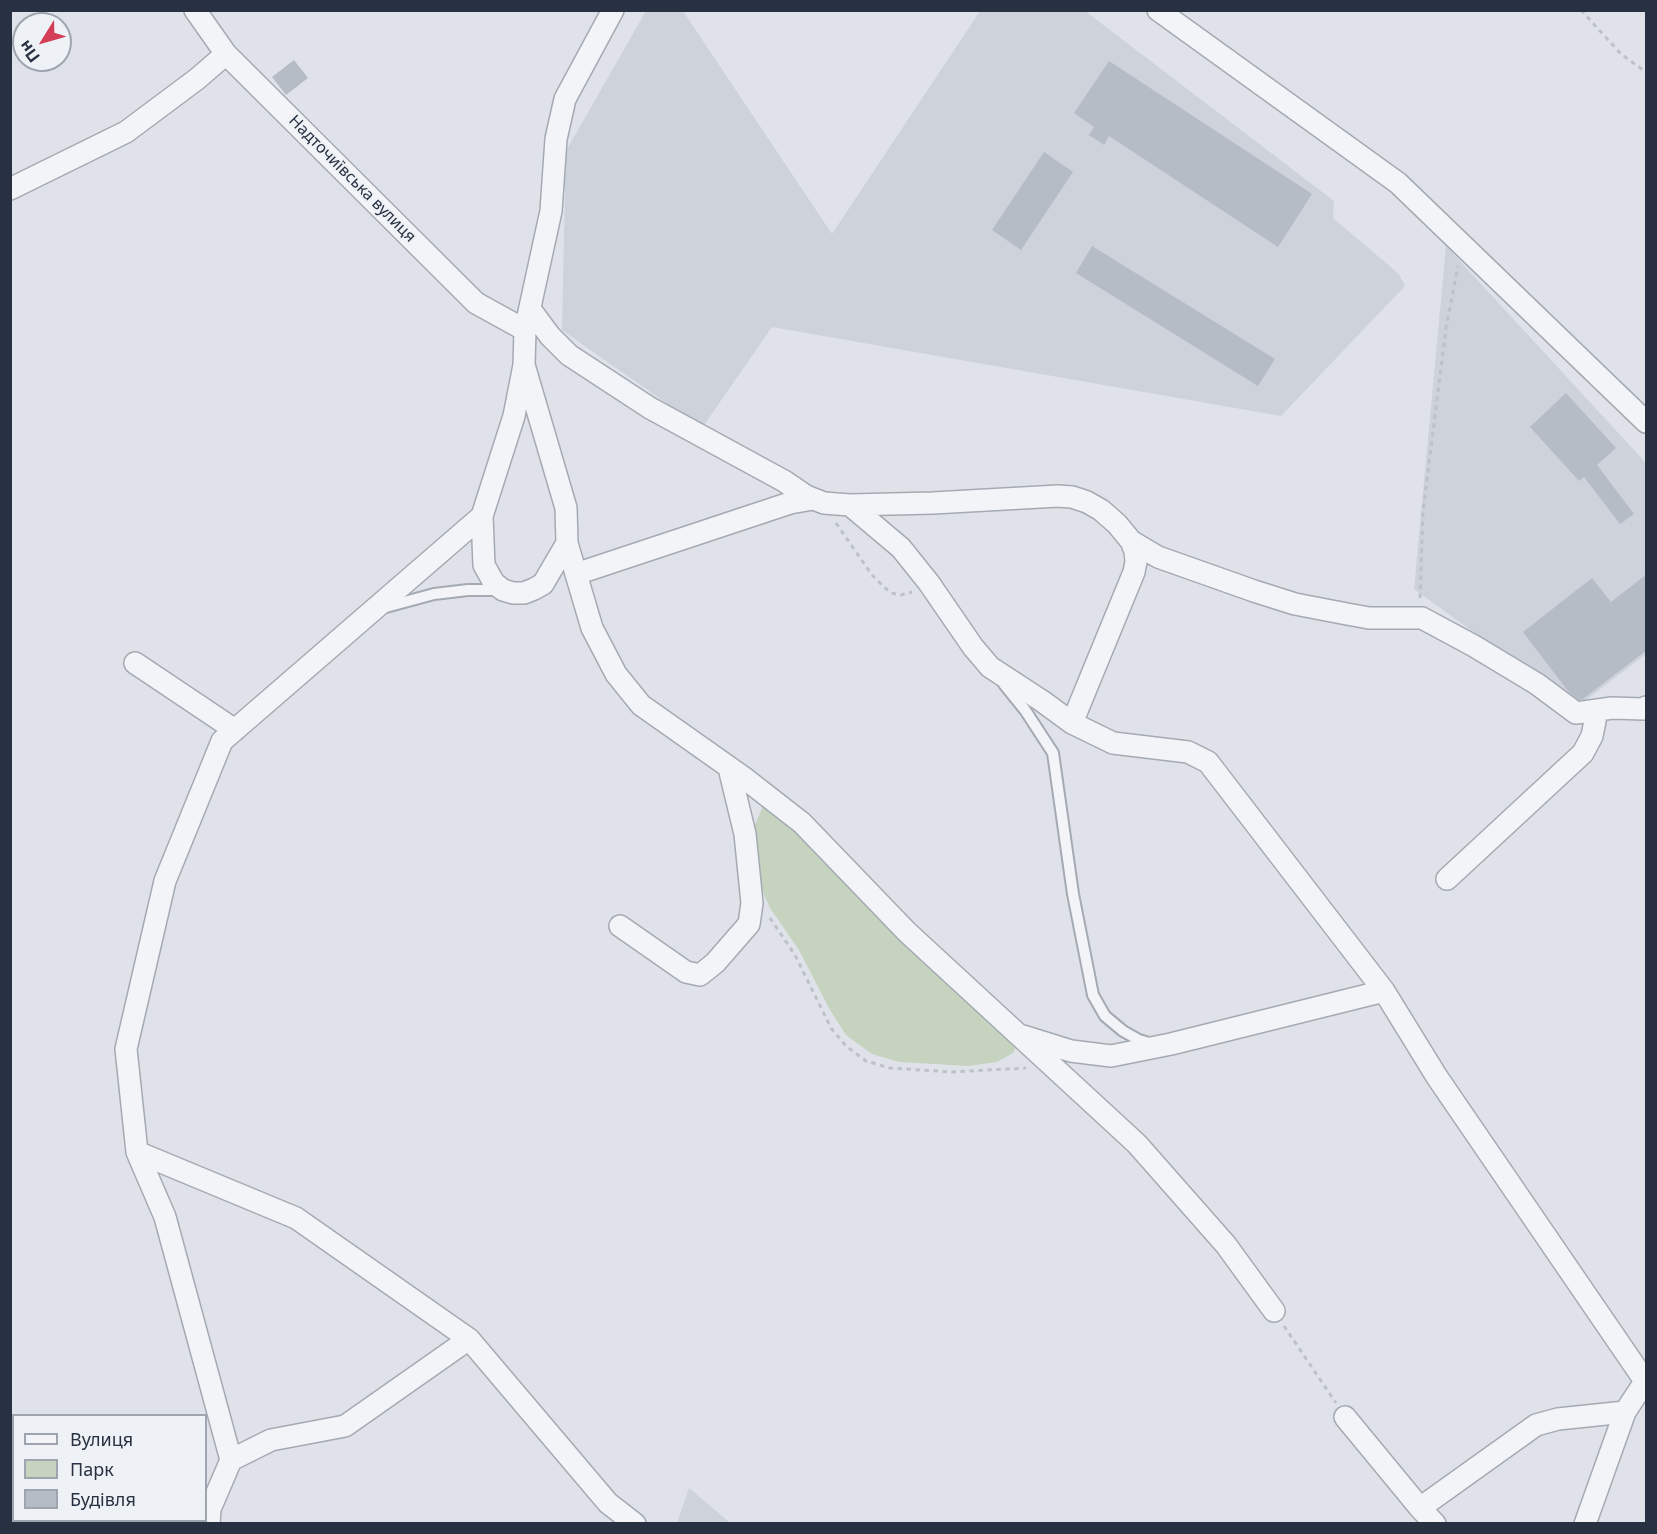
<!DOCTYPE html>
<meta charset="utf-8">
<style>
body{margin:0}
#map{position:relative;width:1657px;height:1534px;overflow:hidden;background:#dfe3e9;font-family:"Noto Sans",sans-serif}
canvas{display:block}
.frame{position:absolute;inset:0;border:12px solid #273141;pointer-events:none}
.legend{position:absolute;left:12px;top:1414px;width:195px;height:108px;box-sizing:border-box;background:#eef2f6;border:2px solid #9ea5ae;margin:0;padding:8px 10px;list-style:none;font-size:18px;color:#273141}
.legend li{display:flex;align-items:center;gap:12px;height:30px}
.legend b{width:30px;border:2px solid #9ea5ae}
.north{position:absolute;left:12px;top:12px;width:60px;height:60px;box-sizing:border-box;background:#eef2f6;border:2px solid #9ea5ae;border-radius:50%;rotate:233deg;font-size:16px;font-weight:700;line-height:24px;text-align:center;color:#273141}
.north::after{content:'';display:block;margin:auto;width:21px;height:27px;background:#d43e57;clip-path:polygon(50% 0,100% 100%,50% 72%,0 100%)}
</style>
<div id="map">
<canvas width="1657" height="1534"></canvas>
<div class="frame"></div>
<ul class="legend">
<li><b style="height:8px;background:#f2f4f7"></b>Вулиця</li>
<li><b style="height:16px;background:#c5d3bf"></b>Парк</li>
<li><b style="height:16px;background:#b6bcc6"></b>Будівля</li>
</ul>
<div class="north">Пн</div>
</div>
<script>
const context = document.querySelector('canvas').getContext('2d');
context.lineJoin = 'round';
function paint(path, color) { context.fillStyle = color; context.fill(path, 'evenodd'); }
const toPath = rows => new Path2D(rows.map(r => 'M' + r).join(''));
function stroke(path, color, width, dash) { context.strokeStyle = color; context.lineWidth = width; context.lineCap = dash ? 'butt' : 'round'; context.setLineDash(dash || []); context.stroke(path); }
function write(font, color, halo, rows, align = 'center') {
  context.font = font + ' "Noto Sans",sans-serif'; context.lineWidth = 4.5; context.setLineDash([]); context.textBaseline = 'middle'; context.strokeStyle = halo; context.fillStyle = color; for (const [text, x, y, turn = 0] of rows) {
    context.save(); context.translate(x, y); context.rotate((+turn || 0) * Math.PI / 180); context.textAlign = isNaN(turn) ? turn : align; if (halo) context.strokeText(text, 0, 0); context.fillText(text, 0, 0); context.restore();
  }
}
paint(toPath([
 [646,11,683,11,832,234,980,11,1085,11,1334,201,1333,218,1399,274,1405,286,1281,416,772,327,702,428,562,330,565,191,562,158],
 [1446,246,1646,463,1646,654,1577,707,1414,589],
 [689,1488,730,1523,677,1523]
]), '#cdd2db');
paint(toPath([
 [775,803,1018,1043,1013,1053,997,1062,969,1066,899,1062,872,1054,846,1035,830,1010,799,950,770,908,761,888,754,827,763,806]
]), '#c5d3bf');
paint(toPath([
 [294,60,308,78,286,95,272,77],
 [1109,61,1312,194,1278,247,1109,136,1104,145,1089,135,1094,127,1074,113],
 [1044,152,1073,172,1021,250,992,230],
 [1092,246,1275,359,1258,386,1076,273],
 [1566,393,1616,448,1597,465,1634,514,1620,524,1584,477,1579,481,1530,427],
 [1647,574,1647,650,1583,699,1579,700,1568,691,1523,632,1592,578,1611,602]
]), '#b6bcc6');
const service = toPath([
 [386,607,434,594,468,590,500,590],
 [1004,684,1025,710,1053,753,1073,894,1093,995,1105,1016,1123,1031,1139,1040,1152,1044]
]);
const minor = toPath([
 [195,10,226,54,476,303,525,330],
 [1158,10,1398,183,1646,422],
 [10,189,126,132,197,79,226,54],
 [530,309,550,336,569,355,650,408,784,481,806,496,824,503,850,505,933,503,1058,496,1072,497,1087,502,1101,510,1117,524,1131,541,1158,557,1254,591,1295,604,1347,614,1369,618,1422,618,1474,646,1537,684,1576,713,1612,708,1644,709,1646,707],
 [524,365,566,508,567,543,576,574,592,628,616,674,641,705,743,777,802,823,907,932,1137,1144,1226,1245,1274,1311],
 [850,505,901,548,929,583,973,647,990,667,1042,701,1072,723,1113,743,1188,752,1208,762,1384,991,1437,1077,1645,1381],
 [567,543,543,584,534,589,524,593,513,593,503,590,494,583,484,565,482,516,514,416,524,365,525,330,551,211,556,139,565,99,613,10],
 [576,574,790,503,813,499],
 [135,663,235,730],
 [1072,723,1134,572,1136,562,1135,551,1131,541],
 [1447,879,1583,753,1592,736,1597,711],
 [620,926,686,972,700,975,715,963,749,924,752,903,745,834,729,768],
 [1023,1036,1071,1051,1111,1056,1171,1044,1384,991],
 [137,1152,296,1218,469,1339,608,1503,635,1524],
 [1345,1417,1420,1508,1435,1524],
 [231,1460,271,1440,345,1426,469,1339],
 [1420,1508,1536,1425,1558,1419,1625,1412],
 [209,1524,210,1509,231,1460,165,1217,137,1152,126,1049,165,881,222,741,482,516],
 [1585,1524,1625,1412,1646,1380]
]);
stroke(service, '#a4aab3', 14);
stroke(minor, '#a4aab3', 24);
stroke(toPath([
 [1581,10,1621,54,1646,72],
 [836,523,872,575,884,587,891,593,901,595,912,592],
 [1420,598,1423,511,1446,328,1458,266],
 [770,918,795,955,831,1028,846,1046,866,1061,890,1068,952,1072,1026,1068],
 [1284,1326,1336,1403]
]), '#bdc1c8', 3, [4.5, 4.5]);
stroke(service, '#f2f4f7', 10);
stroke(minor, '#f2f4f7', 21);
write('16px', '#273141', '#eef2f6', [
 ["Надточиївська вулиця",352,179,45]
]);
</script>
